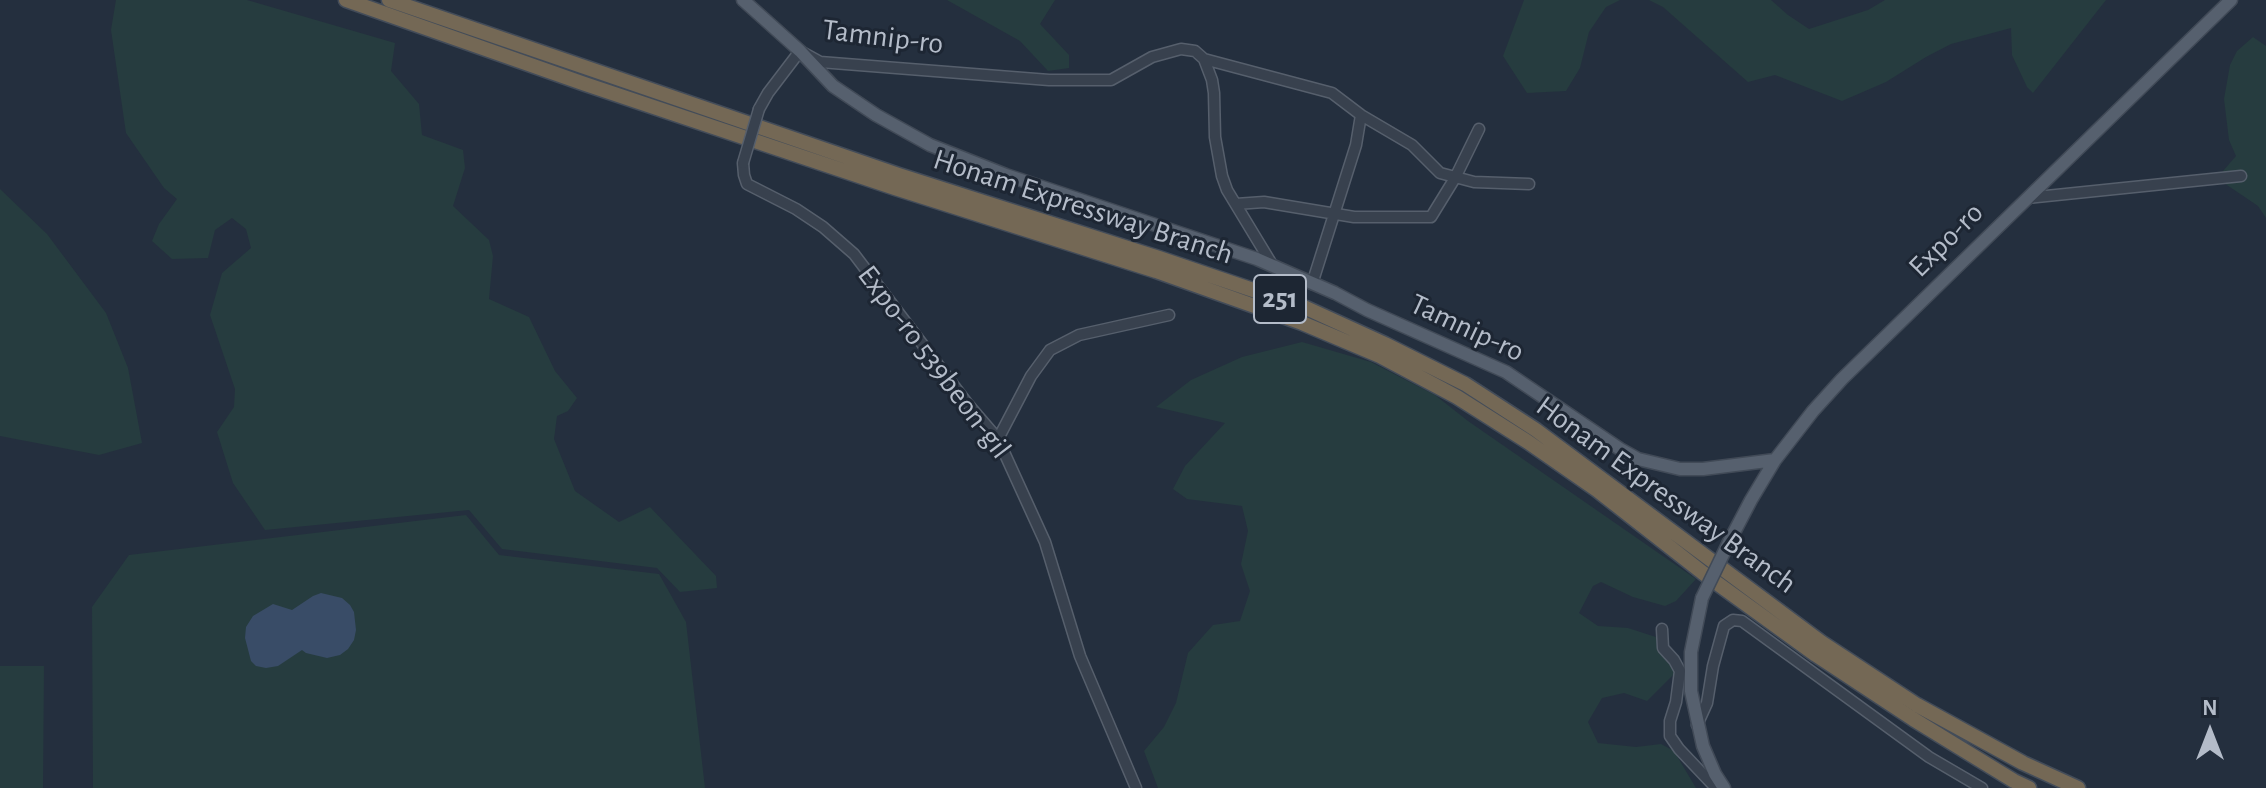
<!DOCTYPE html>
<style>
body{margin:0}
#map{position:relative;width:2266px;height:788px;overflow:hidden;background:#242f3e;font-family:"Alegreya Sans",sans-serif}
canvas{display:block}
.north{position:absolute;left:2170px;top:692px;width:80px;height:80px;-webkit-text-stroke:6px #1d2633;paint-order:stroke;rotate:0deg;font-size:22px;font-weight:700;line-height:32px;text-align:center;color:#b4bcc9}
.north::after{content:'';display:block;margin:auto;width:28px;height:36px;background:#b4bcc9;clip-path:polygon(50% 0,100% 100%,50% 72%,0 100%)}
</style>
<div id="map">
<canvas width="2266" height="788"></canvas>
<div class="north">N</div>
</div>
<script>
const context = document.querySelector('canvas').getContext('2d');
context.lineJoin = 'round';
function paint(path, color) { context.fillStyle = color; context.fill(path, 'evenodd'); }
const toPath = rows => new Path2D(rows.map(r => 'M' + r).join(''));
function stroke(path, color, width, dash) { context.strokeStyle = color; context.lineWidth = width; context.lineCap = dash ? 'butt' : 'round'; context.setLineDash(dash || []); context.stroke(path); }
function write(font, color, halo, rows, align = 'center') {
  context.font = font + ' "Alegreya Sans",sans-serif'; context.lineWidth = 6; context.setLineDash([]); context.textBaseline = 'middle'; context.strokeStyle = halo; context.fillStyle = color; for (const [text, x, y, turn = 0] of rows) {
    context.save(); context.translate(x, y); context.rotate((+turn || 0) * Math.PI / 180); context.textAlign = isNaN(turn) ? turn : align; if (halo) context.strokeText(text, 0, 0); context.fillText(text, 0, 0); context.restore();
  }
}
paint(toPath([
 [116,0,247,0,395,43,391,71,419,104,422,135,463,150,465,168,453,206,489,240,493,256,489,299,529,317,555,371,577,398,568,411,557,416,554,439,575,491,619,522,650,507,716,576,717,588,680,592,657,568,502,549,469,510,265,530,233,483,217,432,234,407,235,389,210,315,222,273,251,248,246,229,232,218,215,230,208,258,172,259,152,241,159,224,177,199,164,188,126,133,111,30],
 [947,0,1055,0,1040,24,1069,55,1069,68,1048,71,1020,41],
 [1524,0,1620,0,1606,7,1589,32,1580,68,1566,91,1527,93,1503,56],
 [1649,0,1771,0,1788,15,1809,29,1868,10,1885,0,2106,0,2033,93,2027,87,2012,55,2011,28,1951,44,1926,57,1886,82,1842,101,1775,75,1748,82,1663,7],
 [2253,37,2266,46,2266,218,2258,206,2224,183,2223,171,2236,156,2229,140,2224,99,2230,65,2237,51],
 [0,189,47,234,106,313,128,368,142,443,99,455,0,436],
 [1302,342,1371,362,1435,395,1468,421,1696,579,1676,601,1665,606,1633,597,1601,582,1593,586,1579,613,1598,626,1628,628,1662,639,1677,671,1647,701,1624,693,1602,698,1588,722,1598,743,1636,747,1661,744,1674,751,1696,788,1158,788,1144,751,1164,727,1176,703,1188,653,1213,625,1240,621,1250,591,1241,564,1248,531,1242,506,1187,499,1173,489,1185,466,1225,423,1156,407,1191,380,1242,357],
 [466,515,499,555,659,574,686,622,705,788,93,788,92,607,129,555],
 [0,666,44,666,43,788,0,788]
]), '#263c3f');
paint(toPath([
 [321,593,342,598,350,605,354,612,356,630,354,640,348,649,340,655,327,658,306,653,302,650,278,666,266,668,256,666,251,661,245,638,246,627,253,616,273,604,292,610,313,596]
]), '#394c67');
const minor = toPath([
 [1204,59,1332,93,1361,115,1412,145,1440,173,1474,182,1529,184],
 [759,109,768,93,800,51,820,62,1049,80,1111,80,1152,57,1181,49,1195,51,1204,59,1212,80,1214,93,1215,137,1222,176,1227,190,1273,266],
 [743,163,744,175,747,184,796,209,823,227,854,254,967,403,998,439,1045,542,1080,656,1136,788],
 [2027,198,2241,176],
 [1236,204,1264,202,1354,217,1431,217,1455,178,1479,129],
 [1312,284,1356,145,1361,115],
 [998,439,1031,376,1050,350,1079,335,1169,315],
 [1662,629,1663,648,1674,660,1680,671,1676,702,1670,721,1670,736,1679,749,1716,788],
 [1697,725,1707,703,1713,666,1724,626,1733,620,1742,621,1929,757,1982,788]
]);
const major = toPath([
 [743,0,800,51,833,86,876,115,930,145,1006,175,1257,259,1335,293,1367,310,1506,372,1620,449,1638,459,1680,469,1703,469,1775,460],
 [1729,542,1751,500,1775,460,1813,411,1842,379,2231,0],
 [1702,598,1691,652,1691,691,1703,746,1715,774,1724,788]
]);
const highway = toPath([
 [346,0,585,84,895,188,1156,271,1302,323,1380,356,1457,397,1528,442,1597,490,1703,573,1816,655,1913,719,2014,781,2029,788],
 [389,0,899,175,1159,258,1306,308,1385,344,1465,384,1536,430,1821,642,1917,705,2023,763,2078,788]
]);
stroke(minor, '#565f6c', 13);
stroke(major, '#414a57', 15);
stroke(highway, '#434c59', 17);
stroke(minor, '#38414e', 10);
stroke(major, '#56606e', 12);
stroke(highway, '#746855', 14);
const minorBridge = toPath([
 [743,163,759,109]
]);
const majorBridge = toPath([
 [1702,598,1729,542]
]);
stroke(minorBridge, '#565f6c', 13, []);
stroke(majorBridge, '#414a57', 15, []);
stroke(minorBridge, '#38414e', 10);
stroke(majorBridge, '#56606e', 12);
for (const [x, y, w] of [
 [1280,299,52]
]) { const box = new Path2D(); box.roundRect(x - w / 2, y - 24, w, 48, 6); context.fillStyle = '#1d2633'; context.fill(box); stroke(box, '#b4bcc9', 2); }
write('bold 28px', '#b4bcc9', null, [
 ["251",1280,299]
]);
write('30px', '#b4bcc9', '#1d2633', [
 ["Tamnip-ro",883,37,7],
 ["Honam Expressway Branch",1083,207,18],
 ["Expo-ro",1946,240,-45],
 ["Tamnip-ro",1467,328,25],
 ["Expo-ro 539beon-gil",934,362,53],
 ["Honam Expressway Branch",1666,495,36]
]);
</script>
